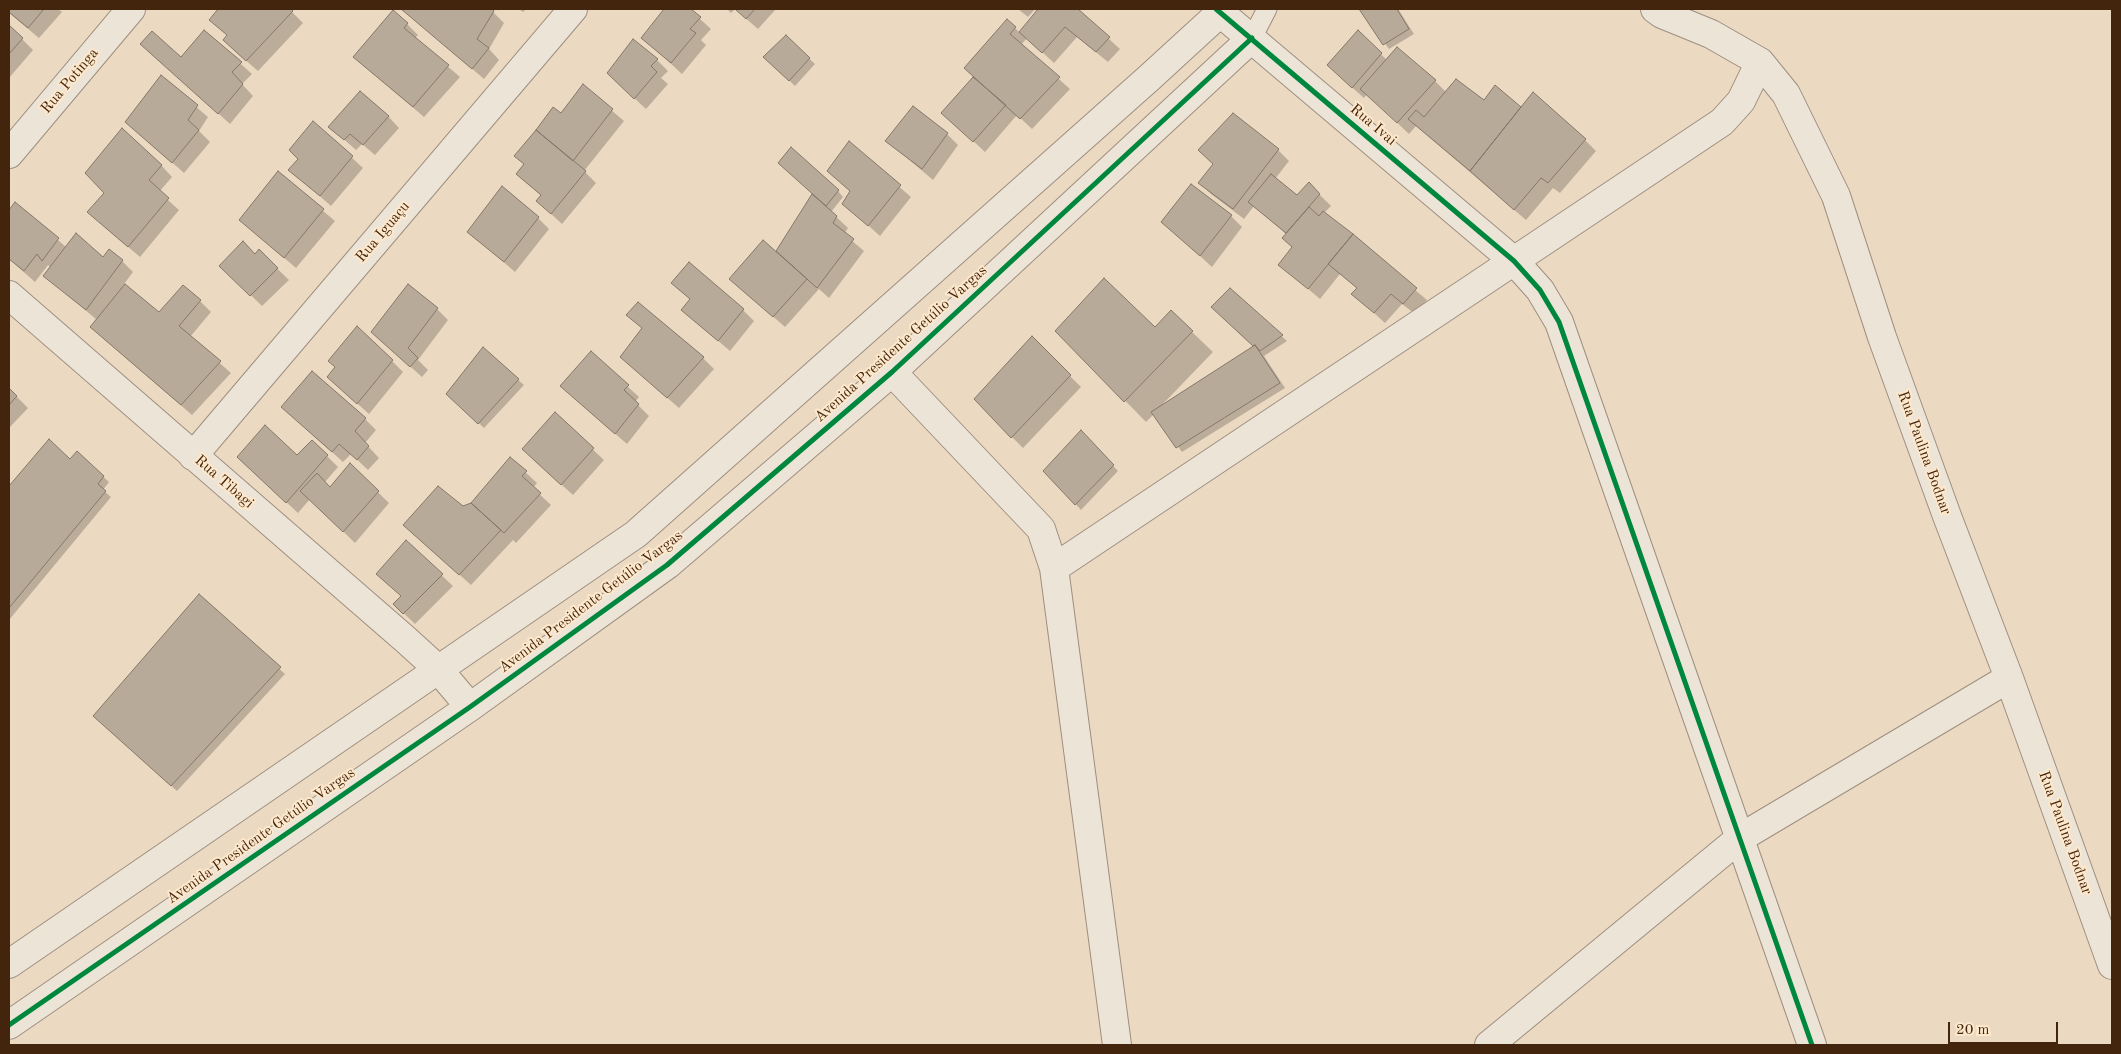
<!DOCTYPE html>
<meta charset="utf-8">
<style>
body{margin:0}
#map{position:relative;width:2121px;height:1054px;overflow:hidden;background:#ebd9c2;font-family:"Old Standard TT",serif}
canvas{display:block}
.frame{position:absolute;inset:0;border:10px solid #43250d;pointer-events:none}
.scale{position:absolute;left:1948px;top:1022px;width:110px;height:22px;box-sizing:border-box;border:2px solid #43250d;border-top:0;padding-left:6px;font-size:15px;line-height:18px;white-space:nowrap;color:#43250d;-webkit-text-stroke:4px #fde8cc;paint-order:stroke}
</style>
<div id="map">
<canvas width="2121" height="1054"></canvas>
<div class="frame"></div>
<div class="scale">20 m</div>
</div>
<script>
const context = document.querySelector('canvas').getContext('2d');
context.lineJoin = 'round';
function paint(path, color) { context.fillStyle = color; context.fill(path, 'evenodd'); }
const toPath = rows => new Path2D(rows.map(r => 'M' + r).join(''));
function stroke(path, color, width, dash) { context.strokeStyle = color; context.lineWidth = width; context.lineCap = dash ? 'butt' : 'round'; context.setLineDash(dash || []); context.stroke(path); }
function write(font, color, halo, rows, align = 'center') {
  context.font = font + ' "Old Standard TT",serif'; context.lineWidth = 4; context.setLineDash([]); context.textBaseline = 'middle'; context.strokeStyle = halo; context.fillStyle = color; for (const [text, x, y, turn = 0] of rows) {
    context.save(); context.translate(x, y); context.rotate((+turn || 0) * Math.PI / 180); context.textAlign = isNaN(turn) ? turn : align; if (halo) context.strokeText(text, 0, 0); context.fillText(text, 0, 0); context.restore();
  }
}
paint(toPath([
 [9,9,58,9,62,12,39,38,9,13],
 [220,9,289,9,303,23,258,71,235,51,228,36,211,20],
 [403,9,446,9,448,10,449,9,490,9,504,23,489,49,499,60,484,79],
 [519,9,526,9,523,12],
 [665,9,689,9,711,29,701,40,706,45,682,74,643,38],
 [727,9,735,9,731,13],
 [735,9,776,9,758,29],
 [1018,9,1035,9,1028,17],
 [1040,9,1076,9,1120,49,1108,62,1077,37,1054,63,1027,38,1021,45,1070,89,1032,129,1017,115,985,152,943,113,1015,28,1020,33],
 [1360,9,1398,9,1414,34,1389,49],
 [407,24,418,35,415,38,460,77,424,117,354,57],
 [9,26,33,50,9,78],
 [204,31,252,74,242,84,253,96,230,124,142,44,181,59],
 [1358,32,1387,60,1435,81,1447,93,1484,101,1495,87,1521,108,1585,140,1596,151,1560,193,1553,188,1526,220,1416,126,1409,134,1367,94,1364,98,1339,76],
 [786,37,815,64,795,86,765,57],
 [657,60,668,71,661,78,668,84,646,109,619,84],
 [161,77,208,117,199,131,210,142,184,173,126,122],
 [583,86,624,121,584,171,596,183,562,224,549,212,542,196,517,174,525,164,516,156,553,108,561,115],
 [388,116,399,128,375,155,362,144,356,150,330,127],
 [313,122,363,168,331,206,290,170,300,159],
 [947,134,958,145,933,180,887,141],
 [849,143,911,197,880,236,843,203,851,192],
 [1278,150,1289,161,1275,179,1297,197,1309,184,1331,206,1324,213,1427,300,1415,314,1402,304,1385,323,1353,294,1358,289,1340,274,1320,299,1280,265,1293,248,1286,234,1254,206,1244,219,1211,194,1200,183],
 [161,165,172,177,159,192,179,210,140,257,100,223],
 [278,173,335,221,296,268,240,220],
 [838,191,843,197,831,212,848,228,844,234,864,251,829,298,819,289,785,327,730,279,776,253,813,194],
 [15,203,66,247,103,258,122,261,133,272,124,284,159,314,200,301,211,312,190,337,231,373,192,415,103,338,97,320,45,276,51,268,48,265,35,282,9,259,9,212],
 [1231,216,1242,227,1212,267,1163,222],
 [538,218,549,229,515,272,469,232],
 [259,251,289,280,262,306,221,266,255,255],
 [673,283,743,310,754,321,730,351,682,310,691,300],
 [1230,290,1287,341,1264,356,1285,388,1182,452,1154,414,1146,422,1057,331,1155,328,1192,332,1213,352,1161,406,1255,346,1218,312],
 [437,309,448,320,418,360,428,370,422,377,384,343],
 [628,315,703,358,714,369,679,408,633,368,643,329],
 [1032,338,1081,387,1023,448,1012,437],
 [483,349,524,385,484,428,448,394],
 [591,353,639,397,635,402,649,416,627,444,573,397],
 [392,361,403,372,369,414,340,388],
 [9,389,28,408,9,428],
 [555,414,604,460,573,495,534,460],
 [292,416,365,419,376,430,365,443,379,458,368,470,351,454,343,462],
 [1081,432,1118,471,1081,510,1045,471],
 [49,441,70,460,77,453,109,482,103,490,111,497,9,620,9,488],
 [327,456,338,467,325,482,331,488,350,465,389,503,355,543,310,499,298,513,250,468,297,457],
 [510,458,537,483,533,488,551,505,516,543,513,540,471,585,416,536,462,507,472,504],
 [406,542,453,586,415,624,394,604,402,597],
 [199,596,285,674,177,791,100,721]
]), '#0003');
const building = toPath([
 [9,9,44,9,28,28,9,12,9,9],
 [218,9,291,9,293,11,246,61,223,40,227,35,209,20,218,9],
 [401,9,492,9,494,11,477,39,489,48,472,69,401,9],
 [664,9,691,9,701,17,690,29,696,33,671,63,641,38,664,9],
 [735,9,755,9,746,19,735,9],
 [1038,9,1078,9,1110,37,1096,52,1065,27,1042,53,1019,32,1038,9],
 [1359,9,1397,9,1409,29,1383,45,1359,9],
 [393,10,408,23,404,28,449,65,413,107,353,57,393,10],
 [1007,19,1016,27,1010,34,1060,77,1020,119,964,68,1007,19],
 [9,25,23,38,9,54,9,25],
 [204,30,242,62,232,72,243,84,218,114,140,44,152,31,181,57,204,30],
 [1358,30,1382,53,1352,88,1327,65,1358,30],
 [786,35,810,58,789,81,763,57,786,35],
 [633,39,658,59,651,66,657,72,634,99,607,73,633,39],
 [1397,47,1436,80,1397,123,1360,89,1397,47],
 [161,75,198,105,188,120,199,130,172,163,125,122,161,75],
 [973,77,1006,105,973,142,941,113,973,77],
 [1456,79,1484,100,1495,85,1521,107,1470,171,1408,119,1416,110,1424,117,1456,79],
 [583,84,613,109,573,161,536,130,553,107,561,113,583,84],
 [360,91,389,116,363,145,350,134,344,140,328,127,360,91],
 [1533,92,1586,139,1548,183,1541,178,1514,210,1470,171,1533,92],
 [913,106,948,133,922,169,885,141,913,106],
 [1233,113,1279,149,1233,209,1198,183,1213,164,1198,150,1233,113],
 [313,121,353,156,320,196,288,170,298,159,289,150,313,121],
 [122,128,162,165,149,180,169,198,128,247,87,212,104,193,85,173,122,128],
 [536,130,586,171,551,214,536,201,541,195,516,174,524,164,514,156,536,130],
 [849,141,901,185,868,226,842,204,850,191,827,171,849,141],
 [791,147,839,190,826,206,778,163,791,147],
 [278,171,324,209,284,258,239,220,278,171],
 [1271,174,1297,195,1309,182,1320,194,1286,233,1248,202,1271,174],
 [1191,184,1232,215,1200,256,1161,222,1191,184],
 [502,186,539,217,504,262,467,232,502,186],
 [812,194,837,216,833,223,854,239,817,288,776,251,812,194],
 [15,202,59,238,42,261,37,254,24,271,9,259,9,210,15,202],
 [1309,207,1319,216,1323,211,1353,234,1308,289,1278,265,1292,247,1282,238,1309,207],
 [76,233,103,257,109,249,123,260,86,310,43,276,76,233],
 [1353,234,1417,288,1403,304,1391,294,1374,313,1351,294,1357,288,1328,264,1353,234],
 [763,240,807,279,773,317,729,279,763,240],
 [243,241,255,254,259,249,278,268,250,296,219,266,243,241],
 [689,262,744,309,718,341,681,310,690,299,671,283,689,262],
 [1104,278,1155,327,1171,310,1193,331,1124,402,1055,331,1104,278],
 [125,284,159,312,183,285,201,300,179,326,221,361,181,405,90,327,125,284],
 [408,284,438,308,408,348,418,358,410,367,371,332,408,284],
 [1230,288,1283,335,1260,351,1255,345,1253,346,1211,307,1230,288],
 [638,302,704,357,667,398,620,357,642,328,626,315,638,302],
 [357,326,393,360,357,404,327,377,335,367,328,361,357,326],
 [1032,336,1071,375,1011,438,974,399,1032,336],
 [1255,345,1280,383,1176,448,1151,412,1255,345],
 [483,347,519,379,478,424,446,394,483,347],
 [591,351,629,385,624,390,639,404,615,434,560,386,591,351],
 [312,371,366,418,355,431,369,446,357,460,339,444,332,452,281,407,312,371],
 [9,388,17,396,9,405,9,388],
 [555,412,594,448,561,485,522,449,555,412],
 [265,425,297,455,312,440,328,455,286,503,237,457,265,425],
 [1081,430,1114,465,1075,505,1043,471,1081,430],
 [49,439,70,459,77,451,104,476,98,484,106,491,9,608,9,486,49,439],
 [510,457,527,471,522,476,541,493,504,533,471,503,510,457],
 [350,463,379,491,343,532,300,491,317,473,330,487,350,463],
 [438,486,463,506,471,503,501,530,459,575,403,525,438,486],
 [406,540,443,574,403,614,393,604,401,596,376,574,406,540],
 [199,594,281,667,171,786,93,716,199,594]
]);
paint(building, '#b8aa99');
stroke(building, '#857768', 1);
const lane = toPath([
 [1252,38,1267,9]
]);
const street = toPath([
 [1216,9,1514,261,1540,290,1559,322,1812,1045],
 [1655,9,1662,14,1711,34,1760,62,1786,94,1836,196,1882,337,1947,516,2009,678,2112,965],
 [9,154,131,9],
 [9,295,405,639,438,669,470,707],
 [892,372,1041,529,1054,568,1117,1045],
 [193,456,573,9],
 [1054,568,1722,122,1741,101,1760,62],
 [9,964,636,534,1149,78,1221,12],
 [9,1025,470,707,667,565,892,372,1252,38],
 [1489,1045,1740,838,2009,678]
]);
stroke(lane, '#9d8f7f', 21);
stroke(street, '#9d8f7f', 30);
stroke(lane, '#ede4d8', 19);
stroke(street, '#ede4d8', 28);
stroke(toPath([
 [1216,9,1514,261,1540,290,1559,322,1812,1045],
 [9,1025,470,707,667,565,892,372,1252,38]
]), '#00873e', 5);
write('15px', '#43250d', '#fde8cc', [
 ["Rua Potinga",70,81,-50],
 ["Rua Ivai",1373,125,40],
 ["Rua Iguaçu",383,232,-50],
 ["Avenida Presidente Getúlio Vargas",901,344,-42],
 ["Rua Paulina Bodnar",1924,453,70],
 ["Rua Tibagi",224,482,41],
 ["Avenida Presidente Getúlio Vargas",591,602,-37],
 ["Rua Paulina Bodnar",2065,833,70],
 ["Avenida Presidente Getúlio Vargas",261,836,-35]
]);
</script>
